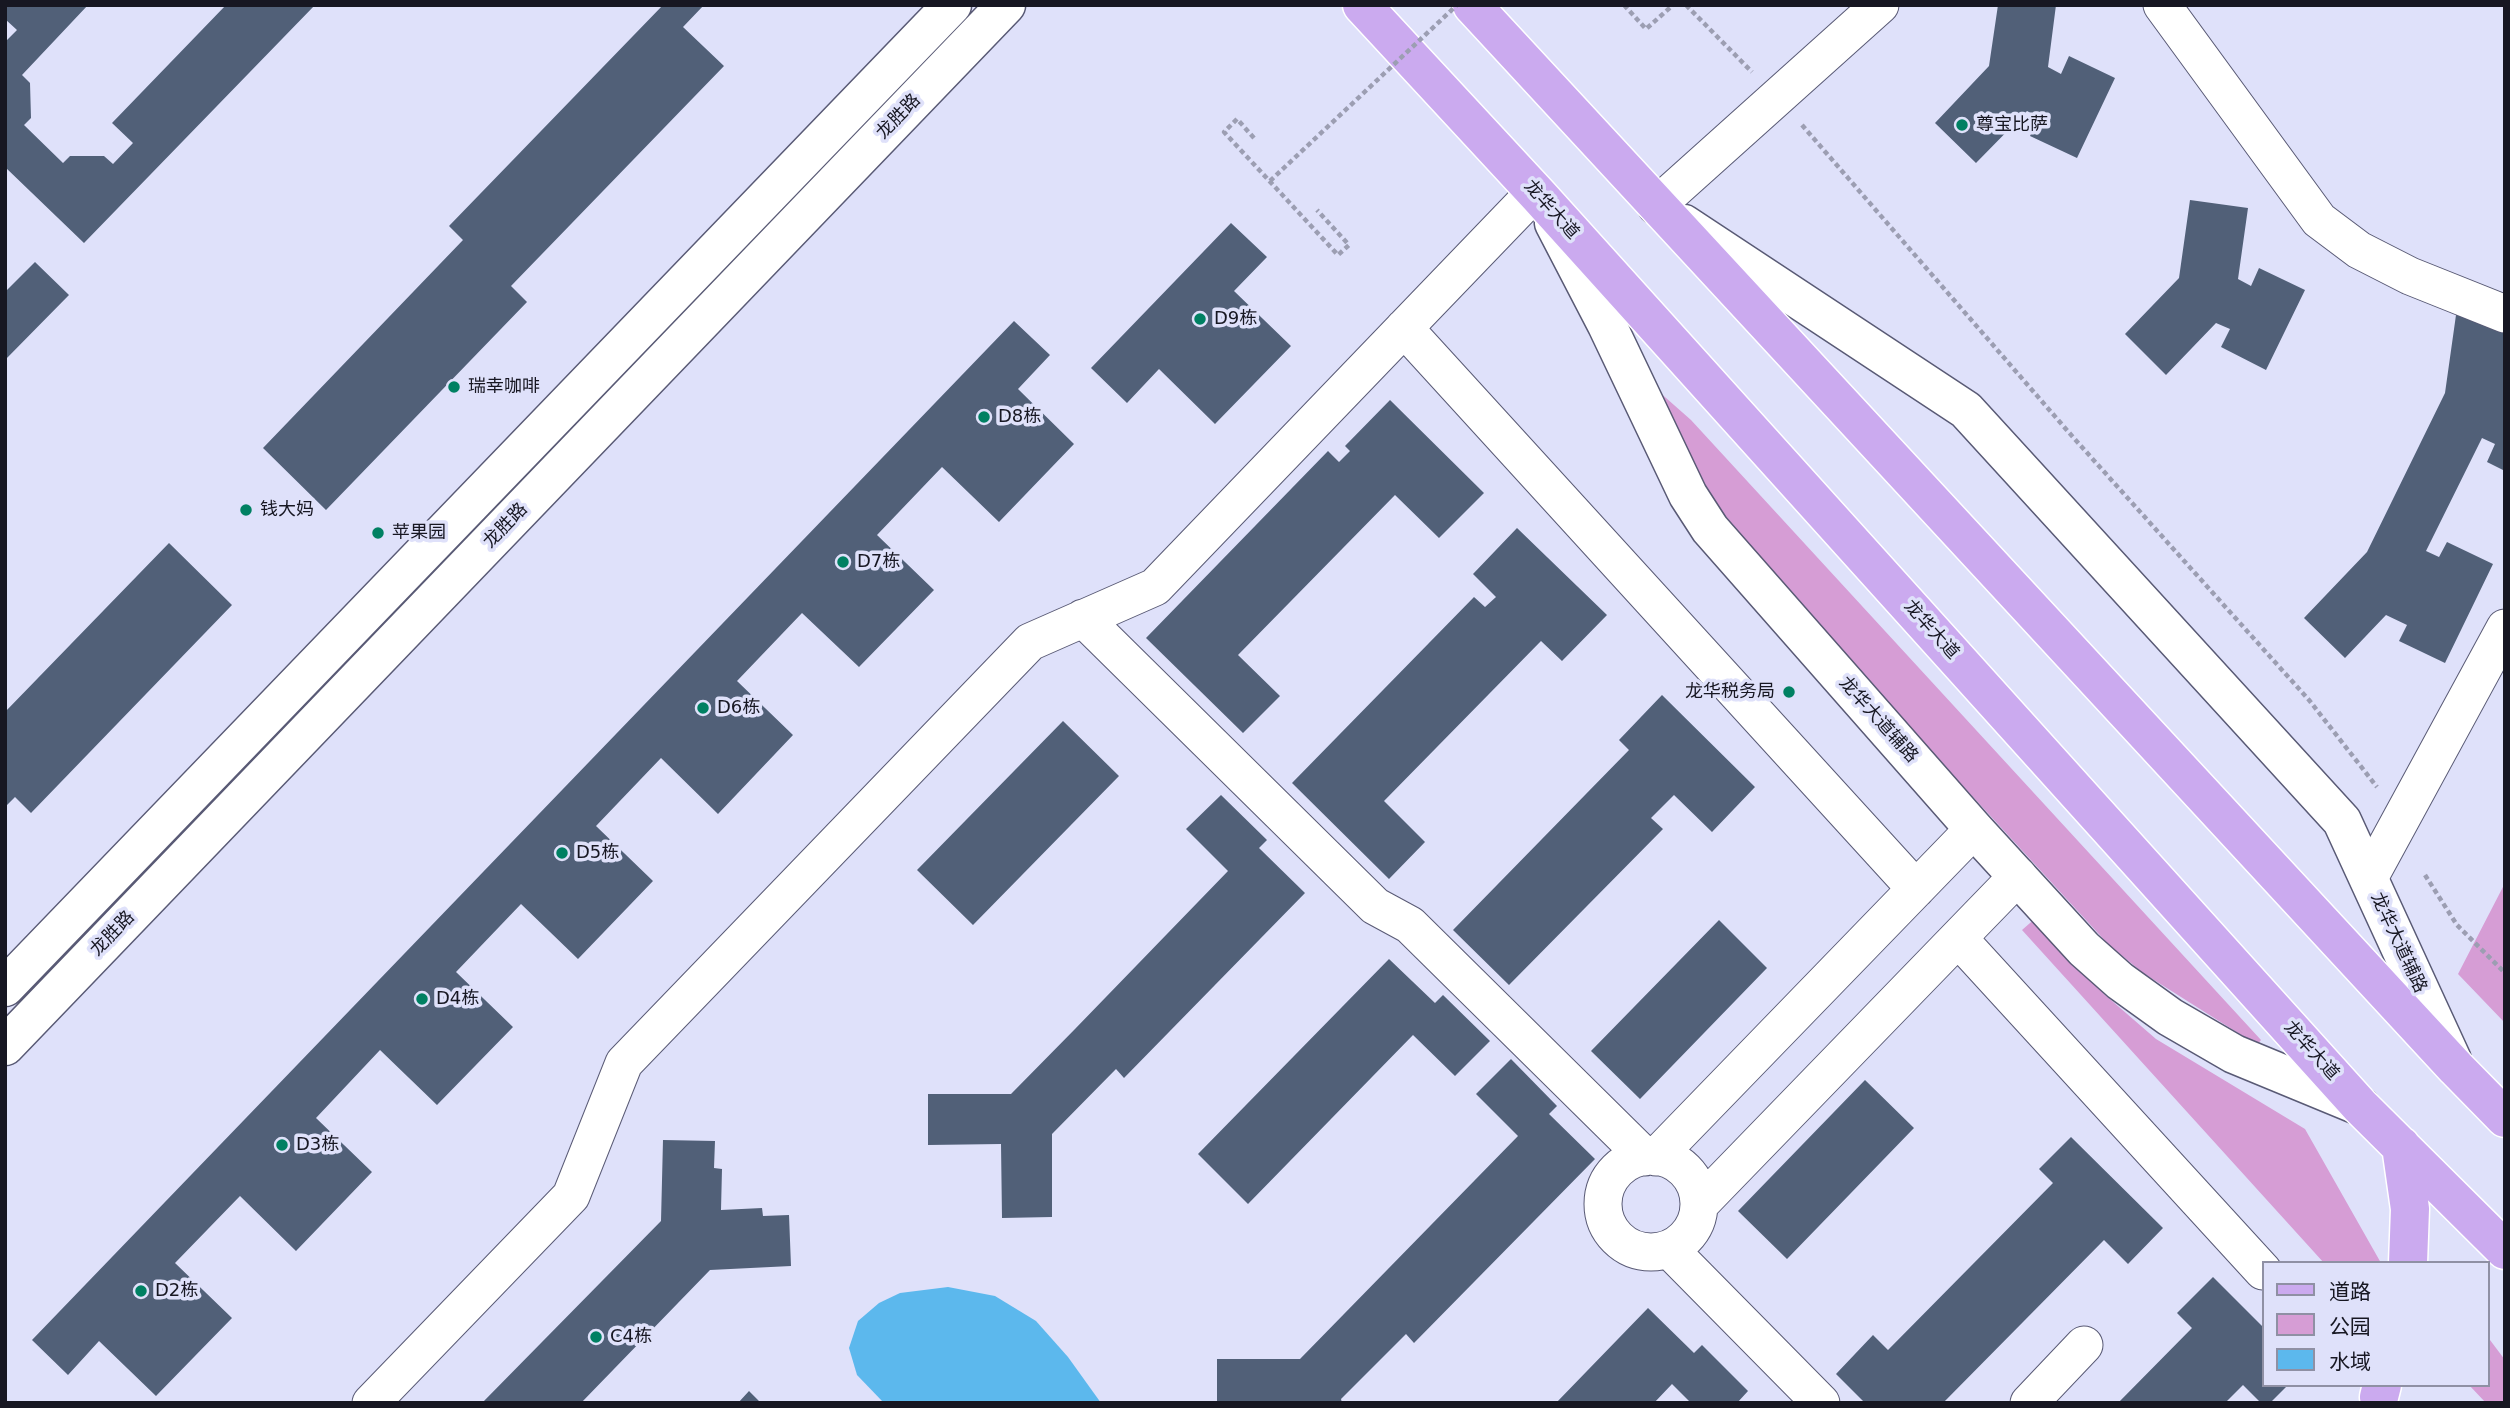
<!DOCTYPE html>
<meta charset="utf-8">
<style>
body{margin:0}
#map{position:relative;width:2510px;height:1408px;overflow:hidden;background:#dfe1fa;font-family:"DejaVu Sans","Noto Sans SC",sans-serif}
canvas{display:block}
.frame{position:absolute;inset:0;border:7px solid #171722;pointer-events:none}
.legend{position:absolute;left:2262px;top:1261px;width:228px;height:126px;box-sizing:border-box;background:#dfe1fa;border:2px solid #8f90a4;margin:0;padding:9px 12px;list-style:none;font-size:21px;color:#171722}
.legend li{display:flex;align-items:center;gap:14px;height:35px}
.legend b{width:35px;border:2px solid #8f90a4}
</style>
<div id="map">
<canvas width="2510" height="1408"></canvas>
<div class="frame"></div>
<ul class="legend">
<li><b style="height:9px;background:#cbaaef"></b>道路</li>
<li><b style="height:19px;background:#d69dd5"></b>公园</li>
<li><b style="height:19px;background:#5cb8ed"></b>水域</li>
</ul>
</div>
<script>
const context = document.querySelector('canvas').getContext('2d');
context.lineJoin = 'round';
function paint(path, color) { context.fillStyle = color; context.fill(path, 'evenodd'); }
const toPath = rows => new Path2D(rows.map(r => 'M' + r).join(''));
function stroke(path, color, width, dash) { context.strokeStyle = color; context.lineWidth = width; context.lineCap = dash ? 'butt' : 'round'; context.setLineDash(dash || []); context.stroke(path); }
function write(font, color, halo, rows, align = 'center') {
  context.font = font + ' "DejaVu Sans","Noto Sans SC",sans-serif'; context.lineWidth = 7; context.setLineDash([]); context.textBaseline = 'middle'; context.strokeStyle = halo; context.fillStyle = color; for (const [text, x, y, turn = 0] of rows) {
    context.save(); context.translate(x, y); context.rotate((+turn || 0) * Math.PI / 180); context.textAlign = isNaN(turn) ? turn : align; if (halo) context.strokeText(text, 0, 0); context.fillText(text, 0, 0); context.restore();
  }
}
paint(toPath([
 [1657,390,1691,420,2261,1040,2257,1045,2143,973,2108,944,1737,540,1703,489],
 [2505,883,2505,1023,2458,974],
 [2038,916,2104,994,2156,1039,2305,1129,2381,1263,2324,1263,2022,930],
 [2487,1336,2505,1360,2505,1403,2486,1403,2469,1385,2487,1385]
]), '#d69dd5');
paint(toPath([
 [948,1287,995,1296,1036,1321,1068,1357,1101,1403,883,1402,857,1375,849,1348,858,1321,879,1303,900,1293]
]), '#5cb8ed');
paint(toPath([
 [5,5,88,5,22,75,30,83,31,118,24,125,63,163,70,156,104,156,113,164,133,143,112,123,226,5,315,5,84,243,5,167,5,42,17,30,5,19],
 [663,5,704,5,683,27,724,66,511,286,527,302,326,510,263,448,463,240,449,226],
 [1998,5,2056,5,2048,67,2061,74,2069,56,2115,78,2077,158,2030,136,2039,117,2027,111,1976,163,1935,123,1989,66],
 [2190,200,2248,208,2238,279,2251,286,2259,268,2305,290,2266,370,2221,347,2230,329,2216,323,2166,375,2125,334,2179,278],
 [1231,223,1267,257,1234,291,1291,346,1215,424,1159,369,1127,403,1091,368],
 [35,262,69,295,5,360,5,292],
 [2456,315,2505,322,2505,471,2487,462,2495,444,2482,438,2426,551,2439,557,2447,542,2493,564,2445,663,2399,641,2407,625,2386,615,2345,658,2304,618,2367,552,2445,393],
 [1014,321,1050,355,1018,389,1074,444,999,522,942,467,877,535,934,590,859,667,802,613,737,681,793,735,718,814,661,758,596,826,653,881,578,959,521,904,456,972,513,1027,437,1105,380,1050,316,1118,372,1172,296,1251,240,1196,175,1263,232,1318,156,1396,99,1341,68,1375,32,1340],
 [1390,400,1484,493,1439,538,1395,495,1238,655,1280,696,1243,733,1146,638,1328,451,1339,462,1350,451,1345,446],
 [1517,528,1607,615,1562,661,1541,641,1384,801,1425,842,1389,879,1292,783,1474,597,1485,607,1496,597,1473,574],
 [169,543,232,605,31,813,15,797,5,807,5,712],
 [1662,695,1755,787,1712,832,1674,795,1651,818,1663,829,1509,985,1453,930,1629,750,1619,740],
 [1063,721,1119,776,973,925,917,870],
 [1221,795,1267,840,1259,848,1305,893,1124,1078,1116,1069,1052,1134,1052,1217,1002,1218,1001,1144,928,1145,928,1094,1011,1094,1075,1029,1228,871,1186,829],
 [1719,920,1767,968,1640,1099,1591,1051],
 [1389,959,1435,1003,1443,995,1490,1041,1455,1076,1413,1035,1248,1204,1198,1154],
 [1511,1059,1557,1106,1549,1114,1595,1159,1414,1343,1406,1334,1341,1399,1342,1403,1217,1403,1217,1359,1300,1359,1518,1136,1476,1094],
 [1865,1080,1914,1128,1787,1259,1738,1211],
 [2071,1137,2163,1228,2128,1264,2104,1240,1943,1403,1865,1403,1836,1374,1873,1335,1888,1350,2053,1183,2039,1169],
 [663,1140,715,1141,714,1168,722,1169,721,1210,762,1208,763,1216,789,1215,791,1266,710,1270,581,1403,482,1403,661,1221],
 [2213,1277,2263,1327,2263,1385,2288,1385,2270,1403,2261,1403,2243,1385,2225,1403,2118,1403,2192,1328,2177,1313],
 [1648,1308,1694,1353,1702,1345,1748,1391,1737,1403,1691,1403,1672,1384,1654,1403,1556,1403],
 [749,1391,761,1403,738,1403]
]), '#516078');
const minor = toPath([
 [2162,5,2319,220,2359,250,2410,276,2505,314],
 [1656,206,1880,5],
 [1404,328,1916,889],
 [1083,618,1375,906,1410,925,1645,1157],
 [2369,878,2505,628],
 [1958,938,2263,1271],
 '1603 1204a48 48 0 1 1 96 0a48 48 0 1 1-96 0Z',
 [1656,1157,1974,829],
 [1699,1205,2018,876],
 [1669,1249,1821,1403],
 [371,1403,571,1196,624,1063,1030,642,1155,587,1535,192],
 [2029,1403,2084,1345]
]);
const secondary = toPath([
 [1554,223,1607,325,1688,495,1710,529,1974,829,2084,949,2120,981,2170,1017,2234,1054,2360,1106],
 [1684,224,1966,410,2342,821,2452,1060],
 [5,987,952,5],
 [5,1046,1006,5]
]);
const primary = toPath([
 [1362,5,1539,196,2360,1106,2505,1250],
 [1472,5,2456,1068,2505,1118],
 [2401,1146,2410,1209,2408,1263],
 [2379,1397,2382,1385]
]);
stroke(minor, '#595a75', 39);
stroke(secondary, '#595a75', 41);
stroke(primary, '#fff', 41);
stroke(toPath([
 [1624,5,1646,29,1673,5],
 [1686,5,1752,72],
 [1802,125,2072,436,2309,700,2377,787],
 [1254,138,1237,119,1224,132,1338,255,1349,245,1317,210],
 [2425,875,2457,925,2505,973]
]), '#9c9eb2', 4.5, [5, 3.5]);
stroke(minor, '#fff', 37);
stroke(secondary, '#fff', 38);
stroke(primary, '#cbaaef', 38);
stroke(toPath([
 [1270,181,1457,5]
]), '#9c9eb2', 4.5, [5, 3.5]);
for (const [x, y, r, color] of [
 [1962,125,7,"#008062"],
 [1200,319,7,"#008062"],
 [454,387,7,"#008062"],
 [984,417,7,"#008062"],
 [246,510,7,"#008062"],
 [378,533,7,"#008062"],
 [843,562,7,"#008062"],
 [1789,692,7,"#008062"],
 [703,708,7,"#008062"],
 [562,853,7,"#008062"],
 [422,999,7,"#008062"],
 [282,1145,7,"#008062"],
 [141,1291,7,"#008062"],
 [596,1337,7,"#008062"]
]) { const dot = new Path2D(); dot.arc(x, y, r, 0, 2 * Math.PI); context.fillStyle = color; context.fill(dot); stroke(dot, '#dfe1fa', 2.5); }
write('18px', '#171722', '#dfe1fa', [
 ["龙胜路",899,117,-46],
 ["龙华大道",1551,210,48],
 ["龙胜路",506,526,-46],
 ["龙华大道",1931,630,48],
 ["龙华大道辅路",1878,720,48],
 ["龙胜路",113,934,-46],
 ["龙华大道辅路",2398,943,65],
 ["龙华大道",2311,1051,48]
]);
write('18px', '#171722', '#dfe1fa', [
 ["尊宝比萨",1976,125],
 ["D9栋",1214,319],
 ["瑞幸咖啡",468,387],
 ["D8栋",998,417],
 ["钱大妈",260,510],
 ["苹果园",392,533],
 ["D7栋",857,562],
 ["龙华税务局",1775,692,"right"],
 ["D6栋",717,708],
 ["D5栋",576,853],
 ["D4栋",436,999],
 ["D3栋",296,1145],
 ["D2栋",155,1291],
 ["C4栋",610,1337]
], 'left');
</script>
